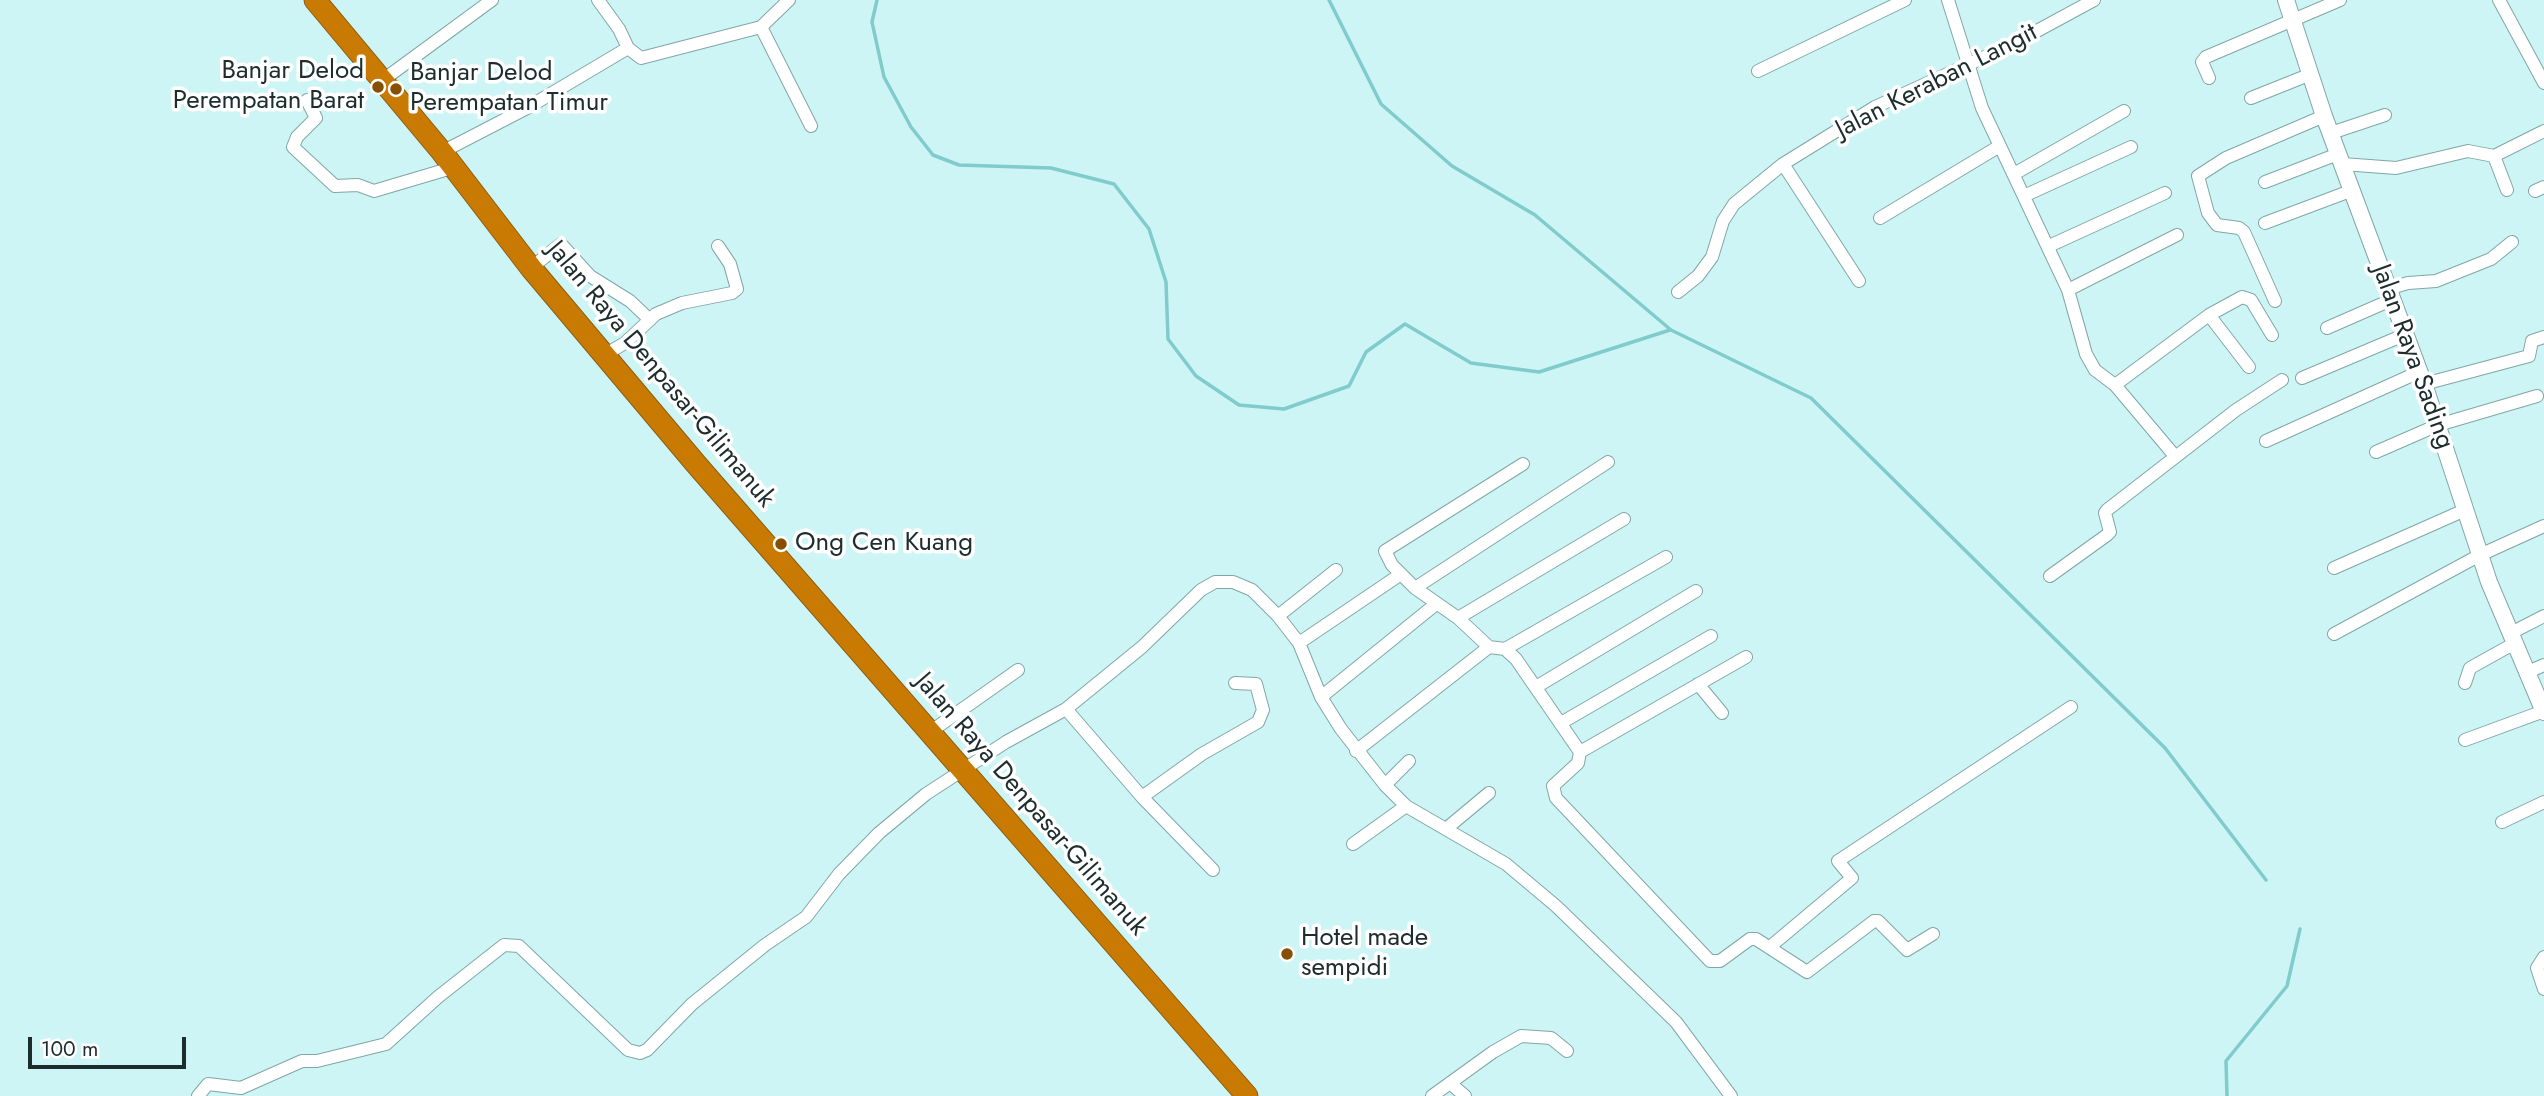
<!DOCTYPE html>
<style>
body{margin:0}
#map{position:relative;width:2544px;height:1096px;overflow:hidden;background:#cef5f5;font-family:Jost,sans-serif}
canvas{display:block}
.scale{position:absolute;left:28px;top:1037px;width:158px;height:32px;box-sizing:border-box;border:4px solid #1d2c2c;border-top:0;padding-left:9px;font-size:21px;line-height:24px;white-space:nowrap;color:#1d2c2c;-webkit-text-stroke:5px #fff;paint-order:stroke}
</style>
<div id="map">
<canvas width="2544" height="1096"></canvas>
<div class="scale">100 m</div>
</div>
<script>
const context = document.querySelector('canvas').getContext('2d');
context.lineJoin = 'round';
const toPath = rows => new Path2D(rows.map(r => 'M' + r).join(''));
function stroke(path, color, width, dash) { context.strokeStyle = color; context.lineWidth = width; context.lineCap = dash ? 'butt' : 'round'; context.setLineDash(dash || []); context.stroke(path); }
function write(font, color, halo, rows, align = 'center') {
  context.font = font + ' Jost,sans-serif'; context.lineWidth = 7; context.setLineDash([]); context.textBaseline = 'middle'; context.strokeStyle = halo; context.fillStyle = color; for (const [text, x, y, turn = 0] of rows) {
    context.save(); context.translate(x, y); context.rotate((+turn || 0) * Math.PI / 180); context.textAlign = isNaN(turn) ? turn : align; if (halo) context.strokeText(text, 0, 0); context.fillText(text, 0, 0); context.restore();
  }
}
stroke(toPath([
 [877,0,872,22,884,77,911,127,933,155,959,165,1051,168,1114,184,1149,229,1166,282,1168,339,1196,376,1239,405,1284,409,1349,386,1366,352,1405,324,1471,363,1539,372,1670,330],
 [1329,0,1381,104,1452,166,1535,215,1671,330,1811,398,2165,748,2266,880],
 [2227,1096,2226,1061,2287,986,2300,929]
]), '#80cbcb', 3.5);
const street = toPath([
 [598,0,619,29,628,48,641,58,761,27,789,0],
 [1948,0,1982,108,2068,290,2086,354,2095,370,2115,385,2174,455],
 [2499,0,2544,83],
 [761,27,811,126],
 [1758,71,1905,0],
 [2209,78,2202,62,2206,57,2340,0],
 [383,80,492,0],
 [2251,98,2311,74],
 [307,100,316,118,297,137,293,147,335,186,358,185,374,191,455,167],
 [2331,133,2385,115],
 [442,152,527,108,628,48],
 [2494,156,2507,190],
 [1783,164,1859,281],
 [2343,164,2396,168,2468,151,2494,156,2544,131],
 [2014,174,2124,111],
 [2265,182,2338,154],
 [2535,191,2544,187],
 [2026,195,2131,147],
 [1880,218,1998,147],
 [2265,223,2353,190],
 [2049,246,2165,193],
 [531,268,561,244,590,276,630,301,650,320],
 [2387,289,2408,283,2436,281,2491,259,2512,242],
 [2068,290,2177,235],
 [1678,292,1698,276,1712,257,1723,221,1734,204,1783,164,1875,107,2011,45,2094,0],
 [2275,301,2244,232,2239,228,2217,225,2208,213,2198,176,2226,158,2324,116],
 [2209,315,2249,367],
 [2327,328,2391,300],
 [606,354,625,343,656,314,682,303,732,293,737,289,730,264,718,246],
 [2302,378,2404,335],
 [2424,384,2529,356,2532,341,2544,337],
 [2115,385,2209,315,2242,297,2251,300,2272,335],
 [2266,441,2419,372],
 [2376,452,2438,425,2537,396],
 [2334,568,2465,510],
 [2050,576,2107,535,2110,532,2105,513,2107,510,2236,410,2282,380],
 [1415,588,1608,462],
 [1278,616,1336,570],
 [1458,618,1624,519],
 [2511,633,2544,616],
 [2334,634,2480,555,2544,526],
 [1299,643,1401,574],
 [1489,647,1458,618,1415,588,1392,565,1385,551,1523,464],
 [1505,649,1666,557],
 [2528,672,2544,665],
 [2465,683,2470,668,2515,643],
 [1698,684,1722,713],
 [1536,687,1696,591],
 [1321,697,1436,604],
 [1066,709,1142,797,1213,870],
 [1561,723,1711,636],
 [930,732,1018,670],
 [2465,740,2544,711],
 [1356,751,1489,647,1505,649,1516,659,1580,752,1746,657],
 [1580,752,1578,763,1553,786,1556,798,1710,961,1720,961,1750,939,1756,939,1807,972,1874,921,1878,921,1907,950,1933,934],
 [1385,785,1409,761],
 [1142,797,1202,754,1258,722,1263,710,1256,684,1235,683],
 [2502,822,2544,802],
 [1447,828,1489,793],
 [1353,844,1406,806],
 [1771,946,1852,878,1838,861,2071,707],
 [2544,957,2537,968,2544,989],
 [1450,1083,1465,1096],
 [198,1096,208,1084,241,1088,302,1061,317,1061,386,1044,438,997,504,945,519,946,628,1050,640,1053,647,1050,692,1004,765,945,806,917,839,874,879,833,926,794,1006,742,1066,709,1142,647,1201,590,1215,582,1233,582,1252,590,1278,616,1299,643,1321,697,1341,729,1385,785,1406,806,1506,864,1556,906,1676,1022,1731,1096],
 [1432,1096,1493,1052,1521,1036,1551,1038,1567,1051]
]);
const secondary = toPath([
 [2286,0,2324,116,2424,384,2489,582,2544,712]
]);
const highway = toPath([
 [315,0,442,152,531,268,696,464,1247,1096]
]);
stroke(street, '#80a6a6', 14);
stroke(secondary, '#80a6a6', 18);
stroke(highway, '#8c5f11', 23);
stroke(street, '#fff', 12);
stroke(secondary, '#fff', 16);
stroke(highway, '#c87a03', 21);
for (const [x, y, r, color] of [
 [378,87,7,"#865000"],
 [396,89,7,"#865000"],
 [781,544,7,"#865000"],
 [1287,954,7,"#865000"]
]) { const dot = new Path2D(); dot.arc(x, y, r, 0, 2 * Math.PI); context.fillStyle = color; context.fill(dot); stroke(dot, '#fff', 2.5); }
write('26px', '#1d2c2c', '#fff', [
 ["Banjar Delod",364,72,"right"],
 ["Perempatan Barat",364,102,"right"],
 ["Banjar Delod",410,74],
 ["Perempatan Timur",410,104],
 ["Ong Cen Kuang",795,544],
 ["Hotel made",1301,939],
 ["sempidi",1301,969]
], 'left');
write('26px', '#1d2c2c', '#fff', [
 ["Jalan Keraban Langit",1937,82,-27],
 ["Jalan Raya Sading",2412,357,70],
 ["Jalan Raya Denpasar-Gilimanuk",660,375,50],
 ["Jalan Raya Denpasar-Gilimanuk",1030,805,49]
]);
</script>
